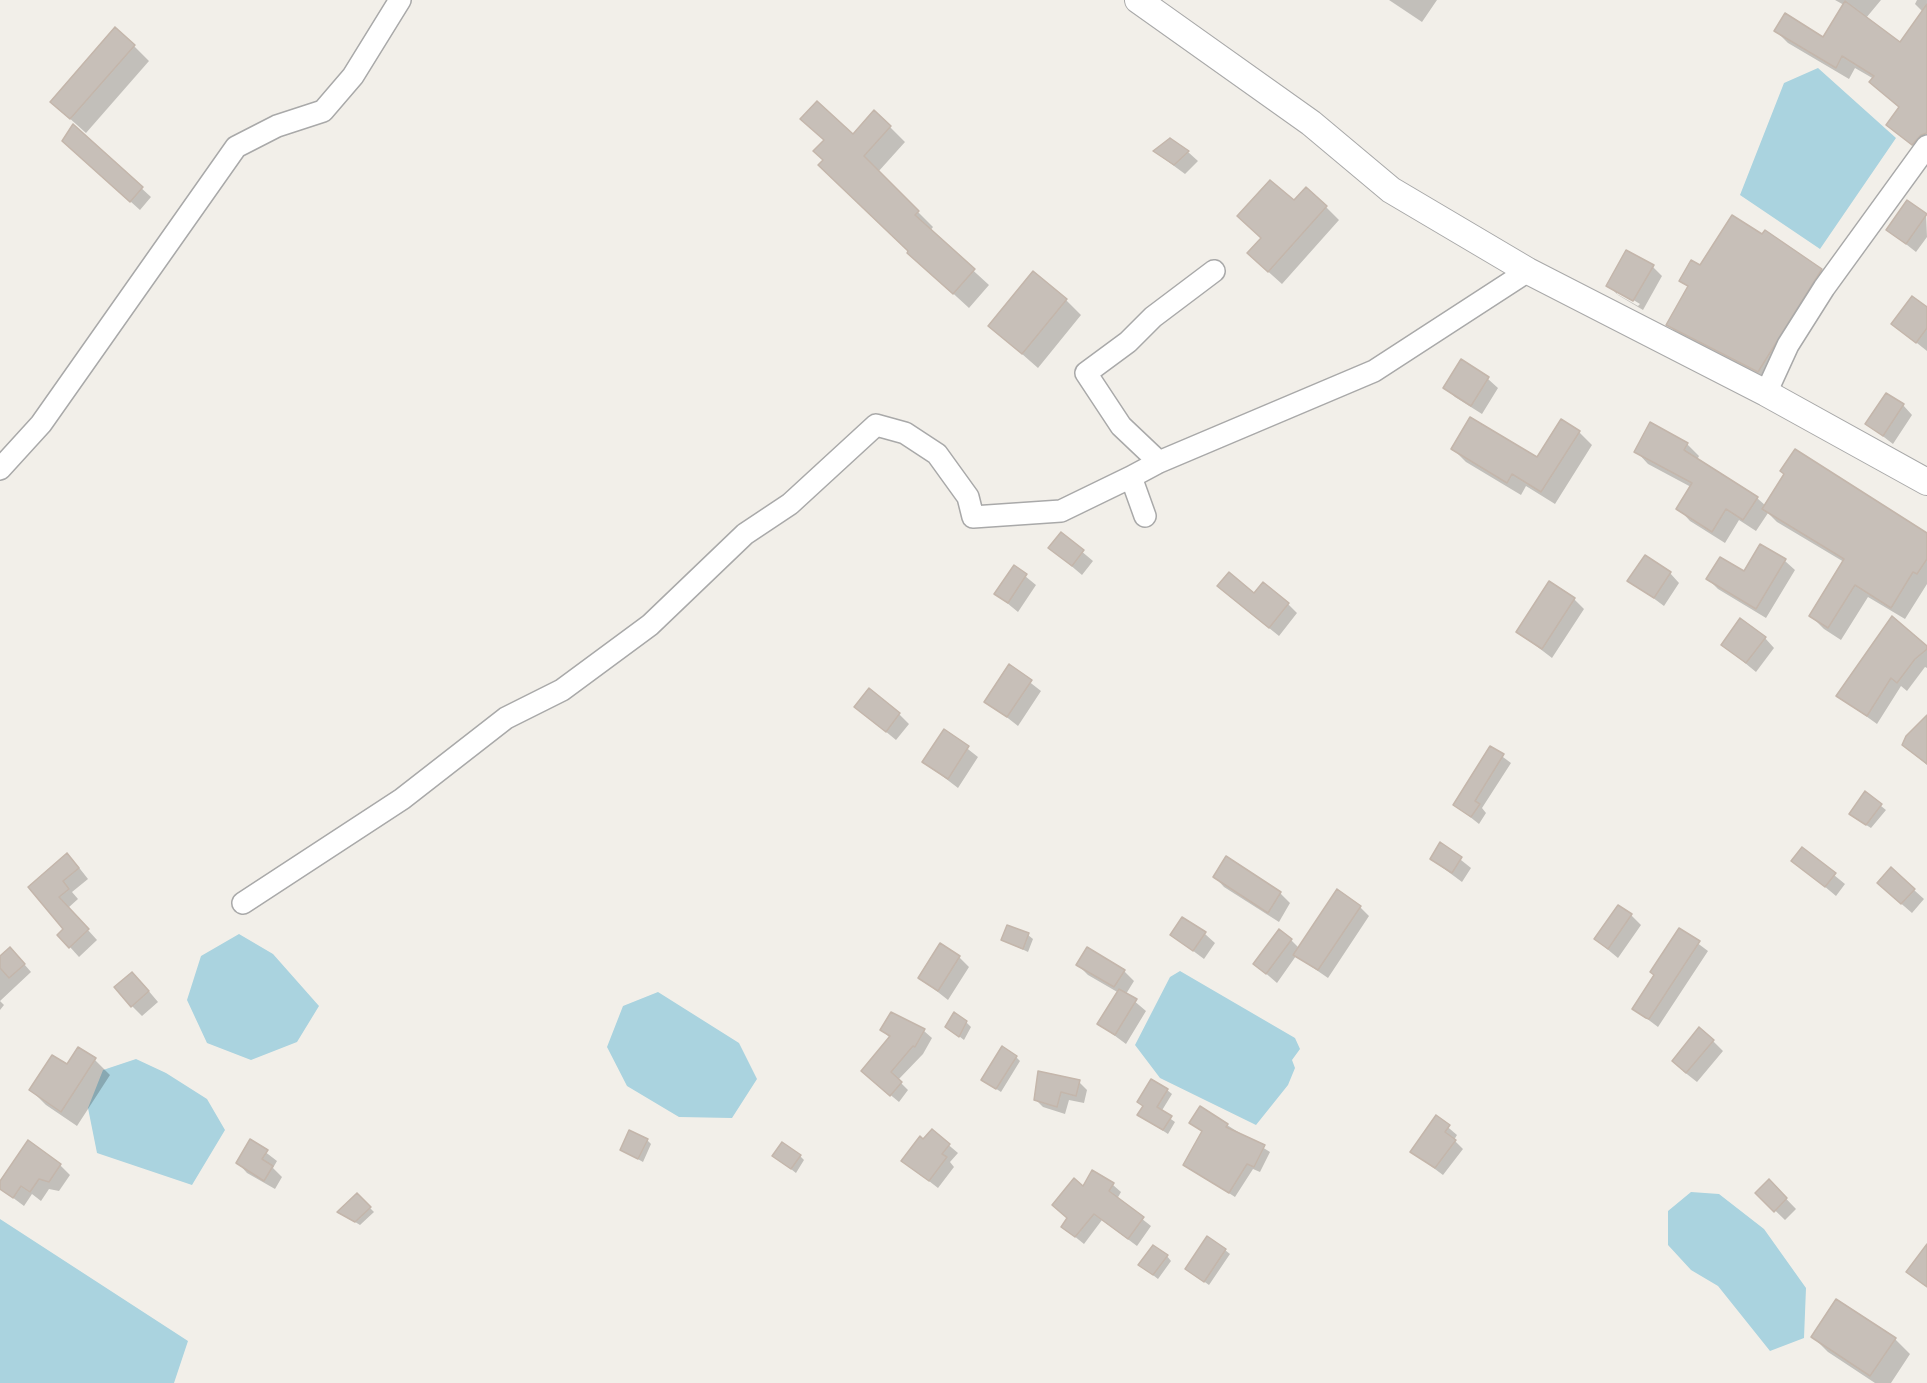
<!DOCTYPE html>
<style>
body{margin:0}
canvas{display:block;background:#f2efe9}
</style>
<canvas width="1927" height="1383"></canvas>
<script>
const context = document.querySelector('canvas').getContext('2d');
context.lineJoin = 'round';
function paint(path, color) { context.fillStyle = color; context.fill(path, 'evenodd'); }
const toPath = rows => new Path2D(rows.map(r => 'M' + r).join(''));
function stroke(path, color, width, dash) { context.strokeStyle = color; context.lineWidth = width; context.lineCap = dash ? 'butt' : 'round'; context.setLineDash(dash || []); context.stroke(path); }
paint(toPath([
 [1818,68,1896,138,1820,249,1740,195,1784,83],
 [239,934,273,954,319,1006,297,1042,251,1060,207,1043,187,1000,201,956],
 [1180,971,1295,1038,1300,1049,1292,1060,1295,1068,1288,1085,1256,1125,1160,1078,1135,1045,1170,977],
 [658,992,739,1043,757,1079,732,1118,679,1117,627,1086,607,1047,623,1006],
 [136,1059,166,1073,207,1099,225,1130,192,1185,97,1153,88,1108,103,1070],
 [1691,1192,1719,1194,1764,1229,1806,1288,1804,1338,1770,1351,1718,1286,1691,1270,1668,1245,1668,1211],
 [0,1219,188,1341,174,1383,0,1383]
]), '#aad3df');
paint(toPath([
 [1389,0,1437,0,1422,22],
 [1835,0,1881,0,1866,18,1900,44,1923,12,1915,4,1917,0,1927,0,1925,156,1888,125,1900,108,1871,82,1874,79,1855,68,1849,79,1788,43,1776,31,1823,39,1844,5],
 [134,46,149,61,86,133,67,116],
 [74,126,151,197,140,210,73,150],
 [890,127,905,142,878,172,933,227,930,231,989,285,969,308,909,253,853,136],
 [1155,152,1188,152,1198,161,1185,174],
 [1294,202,1326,207,1339,220,1282,284,1263,267],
 [1926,215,1927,237,1916,252,1888,230],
 [1653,267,1662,276,1643,310,1618,295,1608,285],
 [1617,290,1640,304,1638,306,1617,294],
 [1700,267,1821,270,1834,283,1771,384,1681,337,1668,325,1689,288,1681,280],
 [1066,300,1081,315,1038,368,990,326],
 [1927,309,1927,351,1893,324],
 [1461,361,1488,379,1498,388,1482,414,1455,397,1445,387],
 [1903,405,1912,415,1893,444,1867,424],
 [1579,432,1592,445,1555,504,1526,486,1521,495,1466,462,1453,449,1538,459],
 [1687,444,1699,456,1697,460,1757,498,1766,506,1927,540,1927,584,1905,619,1868,597,1841,640,1824,629,1811,616,1844,562,1777,522,1768,513,1756,531,1739,520,1725,543,1690,521,1678,508,1691,487,1648,464,1636,451],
 [1061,534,1093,561,1082,575,1050,548],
 [1785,561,1795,570,1766,618,1718,589,1708,579,1744,573],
 [1014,567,1036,585,1018,612,996,594],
 [1670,573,1679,583,1664,606,1629,580],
 [1228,595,1255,595,1288,604,1297,613,1279,636],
 [1574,599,1584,609,1552,658,1518,632],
 [1765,638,1774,648,1756,672,1723,645],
 [1927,648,1927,668,1925,667,1907,691,1901,686,1877,724,1838,696],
 [1009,666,1041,691,1018,726,986,701],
 [856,707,899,714,909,724,896,740],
 [1927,718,1927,765,1904,745],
 [945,731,978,757,958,788,924,762],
 [1491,748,1511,763,1482,808,1486,813,1479,824,1455,805],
 [1865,793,1886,810,1871,828,1855,818],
 [1441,844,1471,868,1462,882,1431,859],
 [1802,849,1845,884,1836,896,1793,860],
 [1226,858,1281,894,1290,903,1279,922,1224,887,1215,877],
 [77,865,88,879,72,892,78,899,68,908,97,940,79,957,70,947,65,929,30,887],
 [1914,890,1924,899,1912,913,1889,893],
 [1360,907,1369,916,1328,978,1296,956,1277,983,1255,964,1291,940,1299,948],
 [1631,915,1641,925,1618,958,1595,939],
 [1680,930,1708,951,1658,1027,1634,1009],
 [1205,934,1215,943,1204,959,1172,935],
 [1028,935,1033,939,1028,952,1003,940],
 [18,957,31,972,0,1001,0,958],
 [959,957,969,967,948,1000,920,978],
 [1078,965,1124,971,1134,981,1126,994,1146,1011,1126,1044,1099,1024,1119,993,1088,975],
 [142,983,158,1002,142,1016,132,1006],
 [0,1001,4,1005,0,1010],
 [966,1022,971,1027,964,1040,947,1027],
 [882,1030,924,1031,932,1038,923,1054,898,1080,908,1090,899,1102,870,1078,890,1038],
 [1713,1041,1723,1051,1697,1082,1683,1071],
 [1016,1057,1020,1061,1001,1092,983,1080],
 [95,1060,110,1075,77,1126,46,1105,31,1090,67,1066],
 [1079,1082,1087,1090,1084,1103,1069,1100,1065,1114,1043,1107,1035,1099],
 [1167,1090,1172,1094,1161,1112,1175,1122,1168,1134,1139,1115],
 [1436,1117,1457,1135,1454,1140,1463,1149,1443,1175,1412,1152],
 [1191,1123,1227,1125,1270,1152,1260,1172,1253,1169,1235,1197,1184,1164,1203,1133],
 [932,1131,958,1153,950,1162,954,1167,938,1188,903,1161],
 [647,1140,651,1144,643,1162,622,1150],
 [251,1141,277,1161,273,1168,282,1177,275,1189,247,1173,238,1163],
 [774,1156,800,1156,804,1160,796,1173],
 [60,1165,70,1175,59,1191,49,1189,41,1201,32,1194,24,1206,0,1188,0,1183],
 [1093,1172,1113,1185,1121,1192,1117,1199,1151,1226,1137,1246,1102,1220,1084,1244,1063,1227],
 [1769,1181,1796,1209,1785,1220,1757,1193],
 [357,1195,374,1212,360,1225,339,1212],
 [1225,1250,1230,1254,1209,1285,1192,1273],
 [1167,1256,1171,1261,1158,1279,1145,1269],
 [1813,1337,1895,1339,1910,1354,1891,1383,1875,1383,1828,1352]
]), '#0003');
const building = toPath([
 [1845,1,1900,42,1927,4,1927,133,1921,135,1912,145,1886,125,1899,107,1869,82,1874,76,1842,56,1836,68,1774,31,1785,13,1823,37,1845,1],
 [115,27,135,45,70,119,50,102,115,27],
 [817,101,853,134,874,110,891,126,864,156,919,211,915,215,975,269,953,294,907,253,908,251,818,165,823,160,813,151,824,140,800,119,817,101],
 [73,124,143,187,130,202,62,141,73,124],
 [1170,138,1189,151,1174,165,1153,151,1170,138],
 [1270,180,1294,200,1306,187,1327,206,1268,272,1247,253,1261,238,1237,216,1270,180],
 [1907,200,1927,214,1906,244,1886,230,1907,200],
 [1732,215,1762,234,1765,230,1822,269,1758,372,1666,325,1688,286,1679,281,1691,260,1700,265,1732,215],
 [1626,250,1654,265,1633,301,1606,286,1626,250],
 [1033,271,1067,299,1022,354,988,326,1033,271],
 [1912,296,1927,307,1927,328,1916,343,1891,324,1912,296],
 [1461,359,1489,377,1471,406,1443,388,1461,359],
 [1886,393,1904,404,1883,436,1865,424,1886,393],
 [1470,417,1537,457,1561,419,1580,431,1541,492,1512,474,1507,483,1451,449,1470,417],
 [1650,422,1688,443,1684,450,1758,497,1743,520,1726,509,1712,532,1676,509,1692,483,1634,452,1650,422],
 [1795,449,1927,533,1927,559,1917,574,1913,572,1891,608,1855,585,1828,628,1809,616,1844,559,1762,509,1784,474,1780,471,1795,449],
 [1061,532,1084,550,1072,566,1048,548,1061,532],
 [1760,544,1786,559,1756,609,1706,579,1720,557,1744,571,1760,544],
 [1645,555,1671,572,1654,598,1627,581,1645,555],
 [1014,565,1027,574,1008,603,994,594,1014,565],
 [1229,572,1254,593,1263,582,1289,603,1269,628,1217,586,1229,572],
 [1549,581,1575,598,1542,649,1516,632,1549,581],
 [1892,616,1927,646,1927,649,1915,659,1897,683,1891,678,1867,716,1836,696,1892,616],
 [1740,618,1766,637,1746,663,1721,645,1740,618],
 [1009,664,1032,680,1007,717,984,702,1009,664],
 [869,688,900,713,886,732,854,707,869,688],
 [1927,715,1927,764,1902,745,1906,736,1927,715],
 [944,729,969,746,948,779,922,762,944,729],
 [1490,746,1504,754,1475,801,1480,804,1471,817,1453,805,1490,746],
 [1865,791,1882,804,1866,825,1849,814,1865,791],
 [1440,842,1462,857,1452,873,1430,859,1440,842],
 [1802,847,1836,873,1825,887,1791,861,1802,847],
 [67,853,79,868,63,881,69,889,59,897,89,929,69,948,57,935,63,929,28,887,67,853],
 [1226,856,1281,892,1268,913,1213,877,1226,856],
 [1891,867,1915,889,1901,904,1877,883,1891,867],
 [1337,889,1361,906,1318,970,1293,955,1337,889],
 [1618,905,1632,914,1608,949,1594,939,1618,905],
 [1182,917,1206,932,1193,951,1170,935,1182,917],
 [1007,925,1029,933,1023,949,1001,940,1007,925],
 [1679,928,1700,941,1649,1019,1646,1018,1632,1009,1654,975,1650,972,1679,928],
 [1279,929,1292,939,1266,974,1253,964,1279,929],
 [940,943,960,956,938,991,918,978,940,943],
 [10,947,25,964,9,978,0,968,0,956,10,947],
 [1087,947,1125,970,1114,987,1076,965,1087,947],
 [132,972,149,991,131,1007,114,987,132,972],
 [1119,989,1137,999,1115,1035,1097,1024,1119,989],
 [891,1012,925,1029,915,1047,913,1046,891,1072,902,1082,890,1096,861,1071,890,1036,880,1030,891,1012],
 [954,1012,967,1021,959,1037,945,1027,954,1012],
 [1699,1027,1714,1040,1686,1073,1672,1061,1699,1027],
 [1002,1046,1017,1056,996,1089,981,1080,1002,1046],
 [78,1047,96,1058,61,1112,29,1090,52,1055,67,1064,78,1047],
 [1038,1071,1080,1080,1076,1096,1061,1092,1057,1107,1034,1100,1038,1071],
 [1151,1079,1168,1089,1157,1107,1172,1116,1163,1130,1137,1115,1143,1106,1137,1102,1151,1079],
 [1200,1106,1228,1124,1226,1127,1265,1145,1254,1167,1247,1164,1229,1193,1183,1165,1202,1131,1189,1123,1200,1106],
 [1436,1115,1450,1125,1445,1132,1456,1140,1435,1168,1410,1152,1436,1115],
 [932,1129,950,1144,942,1154,947,1157,929,1181,901,1161,920,1136,923,1139,932,1129],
 [629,1130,648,1139,638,1159,620,1150,629,1130],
 [250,1139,268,1150,262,1159,273,1166,264,1181,236,1163,250,1139],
 [28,1140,61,1164,49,1182,39,1179,30,1192,21,1186,13,1198,0,1189,0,1181,28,1140],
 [782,1142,801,1155,791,1169,772,1156,782,1142],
 [1092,1170,1114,1183,1109,1191,1144,1217,1128,1239,1094,1214,1075,1237,1061,1227,1067,1218,1052,1205,1074,1178,1083,1186,1092,1170],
 [1769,1179,1787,1198,1774,1212,1755,1193,1769,1179],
 [357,1193,371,1207,355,1222,337,1212,357,1193],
 [1207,1236,1226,1249,1204,1282,1185,1269,1207,1236],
 [1927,1244,1927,1287,1906,1272,1927,1244],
 [1153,1245,1168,1255,1153,1275,1138,1265,1153,1245],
 [1836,1299,1896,1338,1870,1376,1811,1337,1836,1299]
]);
paint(building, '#c7bfb8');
stroke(building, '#c4b6ab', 1.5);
const minor = toPath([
 [1766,393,1788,345,1824,288,1927,146],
 [1159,462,1121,426,1086,373,1128,342,1153,317,1214,271],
 [0,469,41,424,236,147,277,126,323,111,353,76,400,0],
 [1145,516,1131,477,1159,462,1374,371,1528,271],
 [243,903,402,799,506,718,562,690,650,625,745,534,790,504,876,425,905,433,937,454,968,497,973,517,1061,511,1131,477]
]);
const tertiary = toPath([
 [1138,0,1311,123,1391,190,1528,271,1766,393,1927,482]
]);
stroke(minor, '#a9a9a9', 24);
stroke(tertiary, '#a9a9a9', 28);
stroke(minor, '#fff', 21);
stroke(tertiary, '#fff', 26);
</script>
